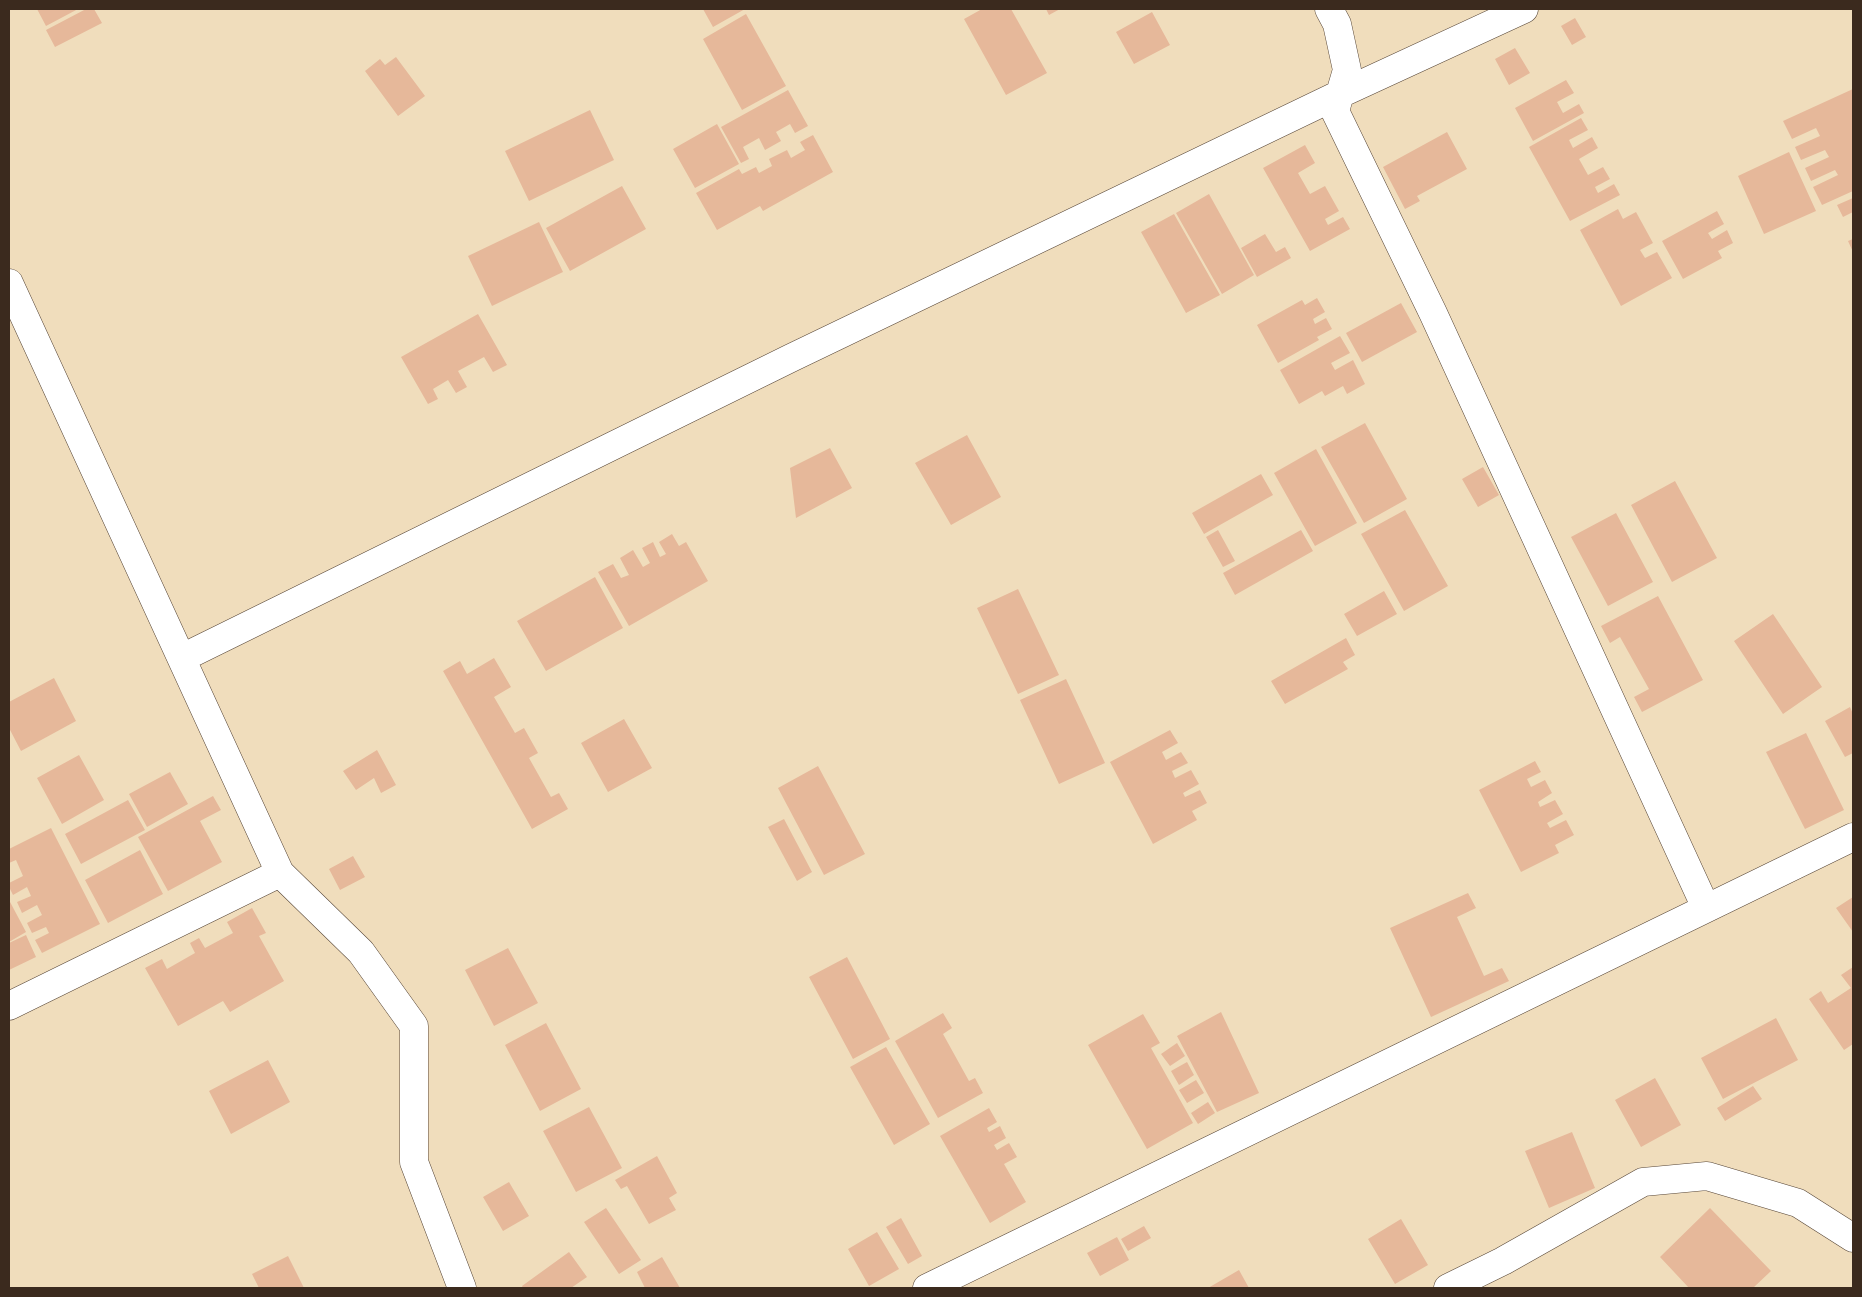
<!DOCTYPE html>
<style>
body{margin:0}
#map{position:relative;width:1862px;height:1297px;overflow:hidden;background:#f0ddbc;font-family:"Patrick Hand",sans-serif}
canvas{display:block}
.frame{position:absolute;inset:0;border:10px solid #3b2a1e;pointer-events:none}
</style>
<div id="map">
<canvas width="1862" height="1297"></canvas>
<div class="frame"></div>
</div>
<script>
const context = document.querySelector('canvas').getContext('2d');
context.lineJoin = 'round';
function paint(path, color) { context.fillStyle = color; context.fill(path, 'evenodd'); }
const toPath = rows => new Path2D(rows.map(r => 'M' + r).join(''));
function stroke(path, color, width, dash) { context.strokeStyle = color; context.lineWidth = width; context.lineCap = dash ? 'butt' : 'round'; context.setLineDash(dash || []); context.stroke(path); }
paint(toPath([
 [37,9,78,9,46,26],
 [86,9,94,9,102,23,55,47,46,30],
 [703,9,745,9,713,27],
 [982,9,1011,9,1047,73,1006,95,964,19],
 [1046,9,1060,9,1049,15],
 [1152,12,1170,45,1134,64,1116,32],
 [746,14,786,86,742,110,703,39],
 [1575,18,1586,37,1572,45,1561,26],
 [1515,48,1530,73,1509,85,1495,59],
 [396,57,425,96,398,116,365,71,380,59,385,65],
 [1566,80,1574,93,1557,102,1563,113,1579,104,1584,113,1533,141,1515,108],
 [1853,89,1853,191,1822,205,1813,187,1838,175,1835,170,1811,181,1805,168,1829,157,1825,150,1801,160,1795,147,1820,136,1816,128,1792,139,1783,121],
 [788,90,808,126,795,133,790,124,776,132,781,141,765,150,759,138,743,147,749,159,741,163,721,127],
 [590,110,614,160,529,201,505,151],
 [1581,118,1588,130,1569,140,1573,148,1592,137,1598,148,1579,159,1588,175,1603,167,1610,179,1595,187,1598,193,1614,184,1620,195,1570,221,1529,147],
 [717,124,739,164,695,188,673,149],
 [1447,132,1467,169,1417,196,1420,201,1405,209,1383,167],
 [813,135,833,172,763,211,760,206,717,230,696,193,739,169,742,174,756,167,759,173,772,166,769,159,787,150,791,158,805,150,800,142],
 [1305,145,1315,163,1298,173,1310,194,1325,186,1339,211,1325,219,1328,225,1343,217,1350,229,1310,251,1263,168],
 [1789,152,1816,211,1764,234,1738,176],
 [622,186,646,229,570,271,546,228],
 [1209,194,1254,275,1222,294,1176,213],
 [1853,198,1853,212,1843,217,1837,205],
 [1618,209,1623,219,1636,212,1653,243,1640,250,1645,258,1657,252,1672,278,1621,306,1580,230],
 [1717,211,1724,224,1708,233,1712,239,1727,230,1733,243,1718,251,1722,258,1683,279,1662,241],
 [1174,214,1220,295,1186,313,1141,232],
 [539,222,563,272,492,306,468,256],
 [1265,234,1276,252,1285,247,1291,258,1257,277,1241,248],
 [1853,239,1853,252,1848,241],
 [1317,298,1325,312,1313,319,1315,324,1326,318,1332,329,1317,337,1319,340,1278,363,1257,325,1302,300,1305,305],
 [1401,303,1417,332,1362,362,1346,333],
 [478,314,507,365,493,372,484,357,458,371,467,387,456,393,448,380,433,389,438,399,428,404,401,357],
 [1340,336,1350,353,1331,363,1335,370,1353,360,1365,384,1347,394,1343,386,1325,396,1322,391,1299,404,1280,370],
 [1365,423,1407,499,1364,523,1321,447],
 [967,435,1001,497,951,525,915,463],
 [830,448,852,488,796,518,790,468],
 [1316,449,1357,523,1315,546,1274,473],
 [1483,467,1499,495,1478,507,1462,479],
 [1261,474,1273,495,1204,534,1192,513],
 [1675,481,1717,558,1672,582,1631,505],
 [1405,510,1448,586,1404,611,1361,534],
 [1616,513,1653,582,1608,606,1571,537],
 [1218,530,1235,561,1223,567,1206,537],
 [1301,530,1313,551,1235,595,1223,573],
 [672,534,679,546,686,542,708,581,629,626,598,572,613,564,621,578,629,575,620,558,633,550,643,567,650,563,642,548,653,542,660,557,666,554,659,542],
 [595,577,623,628,546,671,517,621],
 [1018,589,1059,675,1018,694,977,608],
 [1384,591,1397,614,1357,636,1344,614],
 [1658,596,1703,680,1642,712,1634,697,1649,689,1620,637,1610,643,1601,626],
 [1773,614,1822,687,1783,714,1734,641],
 [1346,638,1355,655,1343,662,1348,669,1285,704,1271,681],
 [494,658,511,687,494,697,515,733,524,728,538,753,529,758,551,797,559,793,568,809,532,829,443,671,460,661,467,674],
 [54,678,76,721,21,751,9,728,9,702],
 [1066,679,1105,763,1059,784,1020,700],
 [1850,707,1853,714,1853,753,1845,757,1825,721],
 [624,719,652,768,608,792,581,743],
 [1170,730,1178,743,1162,752,1166,760,1181,752,1188,763,1172,771,1175,778,1191,770,1199,784,1183,793,1185,797,1200,790,1207,803,1192,811,1197,820,1153,844,1110,762],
 [1806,733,1844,810,1805,829,1766,752],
 [377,750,396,785,381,793,374,778,356,790,343,771],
 [79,755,104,800,62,824,37,778],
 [1535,761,1541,772,1527,779,1531,787,1545,780,1552,793,1538,802,1540,807,1555,800,1563,814,1547,823,1550,828,1566,820,1574,835,1555,845,1559,853,1521,872,1479,790],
 [818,766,865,854,824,875,778,788],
 [170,772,188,804,147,827,129,794],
 [213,796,221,810,200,821,222,862,168,891,138,837],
 [128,800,145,830,81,864,65,834],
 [784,819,812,872,797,881,768,827],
 [51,828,100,924,42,953,35,940,49,933,46,927,32,933,27,923,42,915,37,905,22,913,17,902,31,896,27,887,13,895,9,887,9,883,23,876,16,860,9,863,9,849],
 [140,850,163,894,108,923,85,880],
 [353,856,365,877,340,890,329,869],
 [1468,893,1476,908,1457,917,1484,976,1502,968,1509,981,1431,1017,1390,928],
 [1853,897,1853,932,1836,908],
 [9,900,26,932,9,942],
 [252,908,266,933,259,936,284,981,230,1012,223,1001,178,1026,145,968,162,959,167,969,195,953,190,943,199,938,205,948,233,933,227,922],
 [26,935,36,957,9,970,9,943],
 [508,948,538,1003,494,1026,465,970],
 [847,957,890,1039,853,1059,809,977],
 [1853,967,1853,1044,1844,1050,1809,999,1821,991,1828,1003,1851,988,1841,975],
 [1221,1012,1259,1093,1217,1112,1177,1036],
 [943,1013,952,1028,943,1034,969,1081,975,1078,983,1093,938,1118,895,1041],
 [1143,1014,1160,1043,1151,1048,1193,1123,1147,1149,1088,1045],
 [1776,1018,1798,1060,1723,1099,1701,1058],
 [546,1023,581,1089,540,1111,505,1045],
 [1177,1043,1185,1056,1170,1066,1161,1054],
 [886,1047,930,1124,894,1145,850,1067],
 [268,1060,290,1102,231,1134,209,1091],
 [1187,1062,1194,1075,1179,1085,1171,1071],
 [1655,1078,1681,1125,1641,1147,1615,1100],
 [1196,1080,1204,1093,1187,1103,1179,1090],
 [1753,1086,1762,1099,1725,1121,1717,1108],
 [1208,1102,1215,1113,1198,1124,1191,1113],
 [589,1107,622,1168,576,1192,543,1131],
 [989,1108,997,1122,987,1128,989,1132,1000,1126,1006,1138,994,1145,997,1150,1009,1143,1017,1157,1004,1164,1026,1202,990,1223,940,1136],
 [1572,1132,1595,1188,1549,1208,1525,1151],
 [657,1156,677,1193,669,1198,676,1210,649,1224,627,1186,621,1189,615,1180],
 [509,1182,529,1216,503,1231,483,1197],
 [606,1208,641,1260,619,1274,584,1222],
 [1710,1208,1771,1271,1753,1288,1689,1288,1660,1257],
 [901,1218,922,1256,908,1264,886,1227],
 [1401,1219,1428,1265,1395,1284,1368,1239],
 [1144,1226,1151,1238,1128,1251,1121,1239],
 [877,1232,899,1269,869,1286,848,1249],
 [1117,1237,1129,1260,1100,1276,1087,1253],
 [569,1252,587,1277,571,1288,523,1288,522,1286],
 [288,1256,304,1288,259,1288,252,1274],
 [662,1257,680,1288,645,1288,637,1272],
 [1239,1270,1249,1288,1208,1288]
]), '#e6b89a');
const street = toPath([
 [1329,9,1337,24,1347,70,1335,111,1433,313,1706,908],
 [9,283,280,873,361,952,414,1026,414,1162,462,1288],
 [182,658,791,358,1340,94,1524,9],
 [9,1006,280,873],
 [927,1288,1853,837],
 [1448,1288,1503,1261,1643,1182,1707,1176,1798,1203,1853,1238]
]);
stroke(street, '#564536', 29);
stroke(street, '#fff', 28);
</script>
